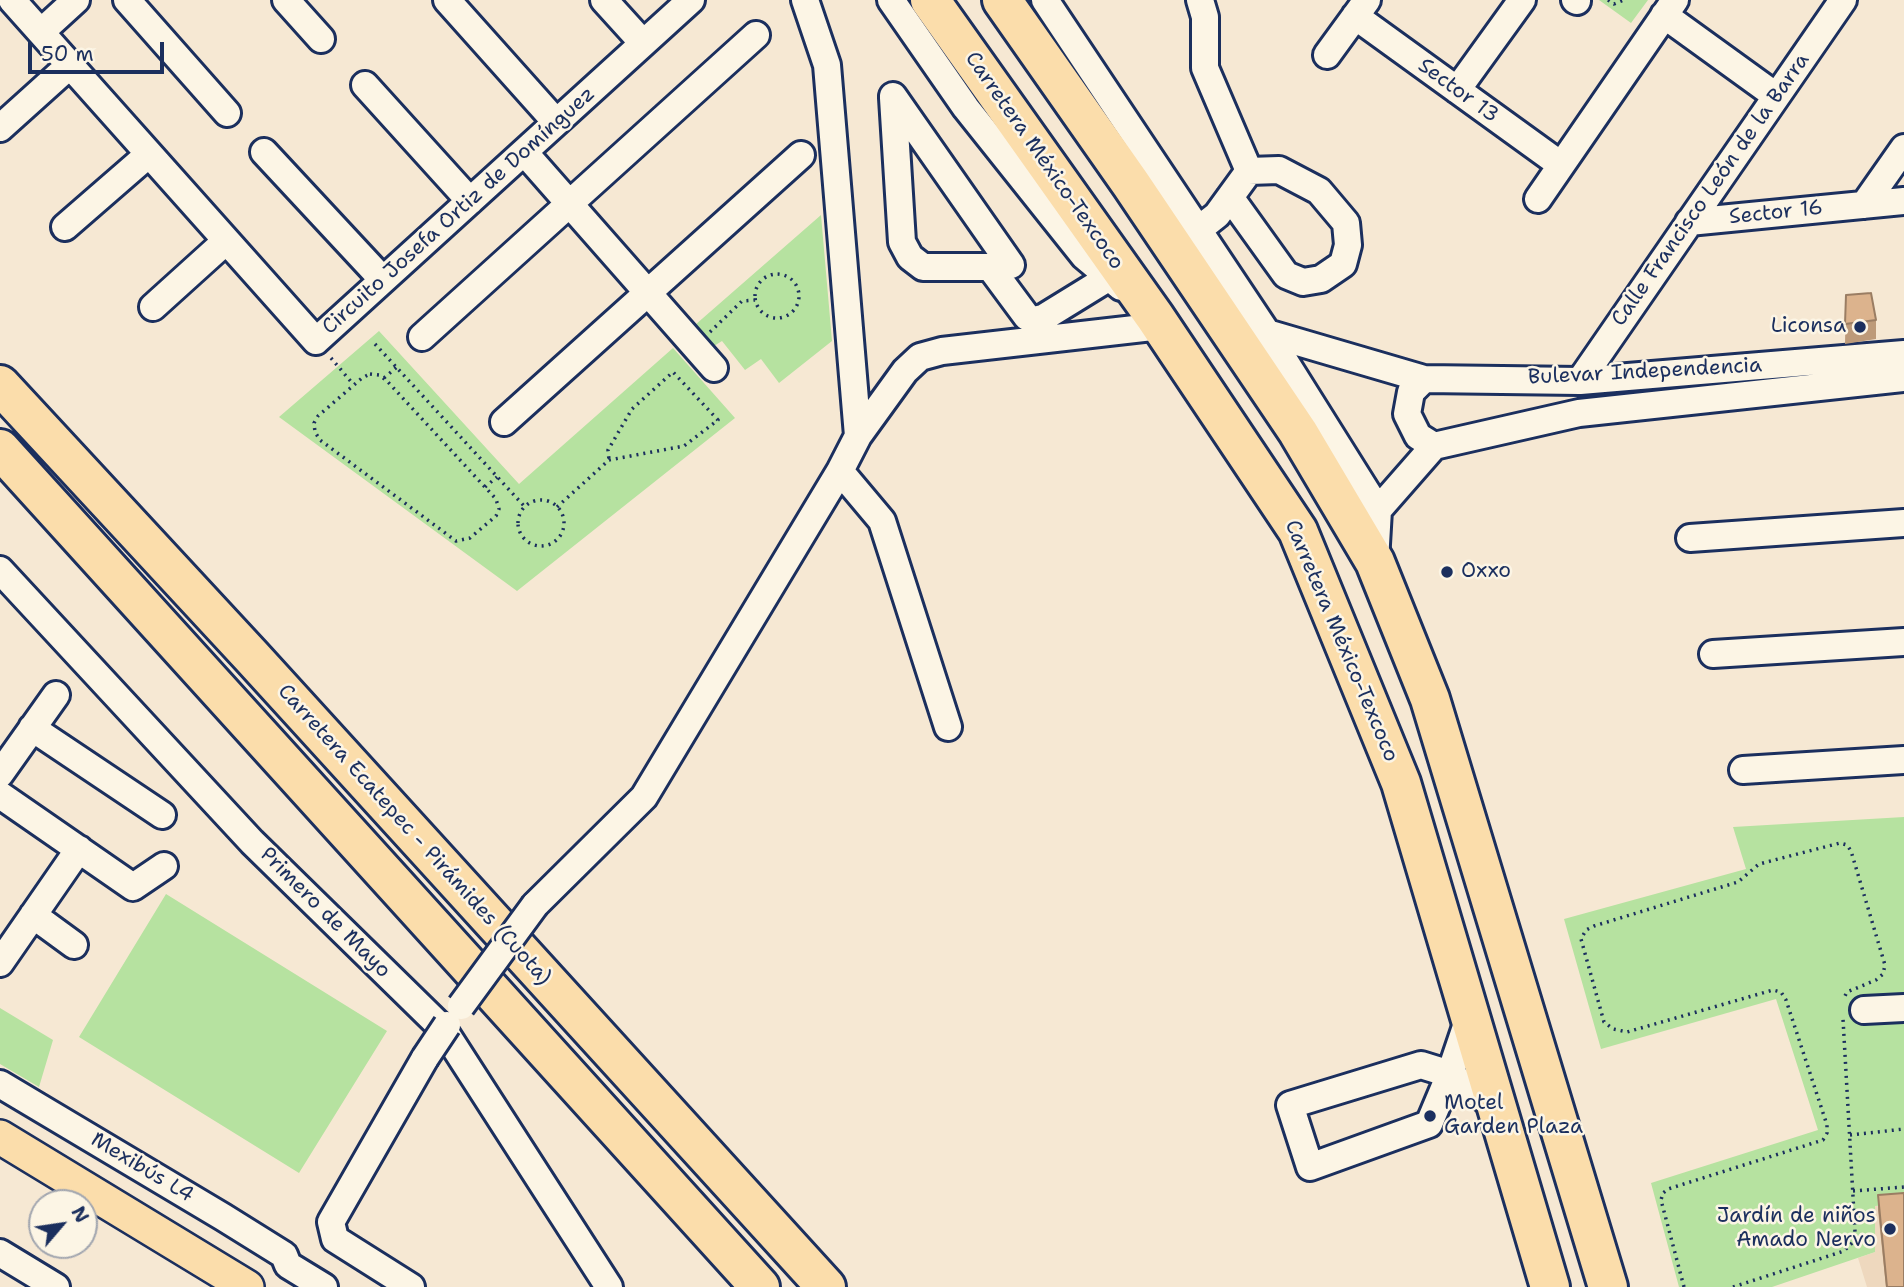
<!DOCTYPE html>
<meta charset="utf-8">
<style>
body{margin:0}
#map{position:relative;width:1904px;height:1287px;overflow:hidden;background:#f6e8d3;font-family:"Shantell Sans",sans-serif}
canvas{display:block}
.north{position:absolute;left:28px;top:1189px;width:70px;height:70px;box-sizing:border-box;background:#fcf5e5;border:2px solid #a2a6af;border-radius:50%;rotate:61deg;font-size:19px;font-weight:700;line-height:28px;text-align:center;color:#1b2f5e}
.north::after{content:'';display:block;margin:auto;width:24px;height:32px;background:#1b2f5e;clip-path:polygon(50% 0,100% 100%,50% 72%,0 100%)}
.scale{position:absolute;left:28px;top:42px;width:136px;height:32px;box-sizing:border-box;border:4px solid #1b2f5e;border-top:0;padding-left:9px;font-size:21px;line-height:24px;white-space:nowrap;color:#1b2f5e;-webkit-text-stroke:5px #fcf5e5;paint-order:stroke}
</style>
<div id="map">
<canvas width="1904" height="1287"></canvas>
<div class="north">N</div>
<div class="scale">50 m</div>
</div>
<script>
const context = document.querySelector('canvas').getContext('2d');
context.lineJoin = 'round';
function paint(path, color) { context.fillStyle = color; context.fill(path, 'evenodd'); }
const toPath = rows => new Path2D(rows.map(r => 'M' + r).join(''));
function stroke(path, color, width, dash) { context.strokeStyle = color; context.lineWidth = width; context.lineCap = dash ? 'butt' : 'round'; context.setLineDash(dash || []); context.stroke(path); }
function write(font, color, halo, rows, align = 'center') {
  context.font = font + ' "Shantell Sans",sans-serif'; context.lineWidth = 5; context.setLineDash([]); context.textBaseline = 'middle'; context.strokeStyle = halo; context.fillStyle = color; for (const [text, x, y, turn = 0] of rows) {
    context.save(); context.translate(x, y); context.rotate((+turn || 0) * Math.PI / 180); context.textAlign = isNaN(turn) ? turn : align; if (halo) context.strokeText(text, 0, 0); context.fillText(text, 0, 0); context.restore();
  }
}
paint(toPath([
 [1904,1204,1904,1287,1867,1287,1858,1258,1875,1252,1875,1206]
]), '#eed8be');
paint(toPath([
 [1599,0,1648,0,1631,23],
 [821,215,832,341,779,383,761,359,745,370,722,341,714,346,695,325],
 [379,331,519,484,673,348,735,418,517,591,279,417],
 [1904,817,1904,1204,1875,1206,1875,1252,1772,1287,1679,1287,1651,1183,1818,1130,1776,999,1601,1049,1564,919,1746,869,1733,827],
 [166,894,387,1031,299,1173,79,1037],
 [0,1008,53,1040,39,1087,0,1064]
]), '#b6e2a0');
const minor = toPath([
 [12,0,316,341,691,0],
 [127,0,227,113],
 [286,0,321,39],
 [447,0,556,122],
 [604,0,643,43],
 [805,0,827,65,858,436],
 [891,0,966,108,1084,256,1121,287],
 [1045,0,1267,333,1378,510,1375,561],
 [1575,0,1577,1],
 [1664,15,1776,96],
 [1355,16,1561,165],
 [41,32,76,0],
 [1327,55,1367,0],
 [365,85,470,201],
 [1457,90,1522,0],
 [893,96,1011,265,990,267,1027,317,1034,320,1043,318,1121,270],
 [893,98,902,242,910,257,923,267,990,267],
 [0,128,70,65],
 [264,152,383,280],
 [524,152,714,368],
 [1230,197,1286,275,1303,282,1321,279,1343,264,1348,245,1346,223,1319,191,1279,170,1249,171],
 [1538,199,1675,0],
 [1864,205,1904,148],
 [1689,222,1904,201],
 [65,227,149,154],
 [1198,230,1217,215,1249,171,1205,68,1205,17,1200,0],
 [153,307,226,241],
 [1267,333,1424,379,1580,381,1904,354],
 [422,337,756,35],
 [1424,379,1411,392,1407,414,1418,436,1434,446],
 [1580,381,1843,0],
 [504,422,801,155],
 [1378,510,1434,446,1579,413,1904,378],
 [1690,538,1904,523],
 [0,570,252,842,443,1029,609,1287],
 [1713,654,1904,642],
 [948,727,882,521,840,471,858,436,905,371,920,357,942,351,1161,326],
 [32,728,162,815],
 [1743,770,1904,760],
 [0,774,56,695],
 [0,795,133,887,164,866],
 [535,905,644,797,840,471],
 [33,915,74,945],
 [0,963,79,849],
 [1864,1010,1904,1008],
 [1470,1015,1450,1074,1429,1124,1310,1167,1290,1105,1421,1065,1450,1074,1497,1108],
 [0,1084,223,1217,284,1255,288,1265,324,1287],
 [0,1253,56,1287],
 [411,1287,335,1239,331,1222,425,1058]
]);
const major = toPath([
 [0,1137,247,1287]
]);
const highway = toPath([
 [930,0,1155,317,1298,531,1401,783,1550,1287],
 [1002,0,1131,184,1298,432,1375,562,1430,699,1608,1287],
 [0,385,252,657,826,1287],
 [0,449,760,1287]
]);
stroke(minor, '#1b2f5e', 32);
stroke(major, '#1b2f5e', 38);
stroke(highway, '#1b2f5e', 44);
stroke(toPath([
 [1608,0,1614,4,1624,0],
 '755 296a22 22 0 1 1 44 0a22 22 0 1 1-44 0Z',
 [710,332,742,301,755,300],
 [375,344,525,507],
 [331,358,353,384],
 [370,374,379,375,387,381,496,499,499,509,496,516,470,538,456,541,320,440,315,432,314,423,318,416,362,378,370,374],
 [384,378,397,367],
 [485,487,497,477],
 '518 523a23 23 0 1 1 46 0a23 23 0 1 1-46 0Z',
 [557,507,609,460,684,446,718,420,673,372,632,409,608,450,609,460],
 [1850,1135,1904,1129],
 [1853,1191,1904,1187],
 [1684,1287,1661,1200,1663,1193,1668,1189,1823,1140,1827,1133,1827,1125,1786,1000,1781,992,1773,990,1627,1032,1613,1029,1604,1022,1581,939,1586,930,1594,926,1738,882,1759,864,1840,843,1847,845,1851,851,1885,965,1883,974,1876,980,1847,992,1844,998],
 [1733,1287,1844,1251,1853,1242,1855,1232,1843,1019]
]), '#1b2f5e', 3.5, [2, 5]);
stroke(minor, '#fcf5e5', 26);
stroke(major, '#fbddab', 33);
stroke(highway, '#fbddab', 38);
const minorBridge = toPath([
 [461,1006,535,905],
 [425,1058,447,1025]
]);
stroke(minorBridge, '#1b2f5e', 32, []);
stroke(minorBridge, '#fcf5e5', 26);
paint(toPath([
 [1846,295,1876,320,1876,339,1845,344],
 [1878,1195,1904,1287,1886,1287,1878,1210]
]), '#bd9a79');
const building = toPath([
 [1871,293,1876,320,1845,324,1846,295,1871,293],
 [1904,1193,1904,1287,1887,1287,1878,1195,1904,1193]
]);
paint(building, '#dcb38d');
stroke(building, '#9a7d63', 2);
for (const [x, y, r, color] of [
 [1860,327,7,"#1b2f5e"],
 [1447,572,7,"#1b2f5e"],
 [1430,1116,7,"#1b2f5e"],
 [1890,1229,7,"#1b2f5e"]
]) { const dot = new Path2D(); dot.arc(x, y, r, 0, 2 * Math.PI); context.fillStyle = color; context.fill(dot); stroke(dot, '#fcf5e5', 2.5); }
write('21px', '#1b2f5e', '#fcf5e5', [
 ["Sector 13",1458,91,36],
 ["Carretera México-Texcoco",1044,161,55],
 ["Calle Francisco León de la Barra",1711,190,-55],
 ["Circuito Josefa Ortiz de Domínguez",459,211,-42],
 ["Sector 16",1776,213,-6],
 ["Bulevar Independencia",1645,372,-3],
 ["Carretera México-Texcoco",1341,641,67],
 ["Carretera Ecatepec - Pirámides (Cuota)",414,835,48],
 ["Primero de Mayo",325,913,45],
 ["Mexibús L4",142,1168,31]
]);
write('21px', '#1b2f5e', '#fcf5e5', [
 ["Liconsa",1846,327],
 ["Oxxo",1461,572,"left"],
 ["Motel",1444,1104,"left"],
 ["Garden Plaza",1444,1128,"left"],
 ["Jardín de niños",1876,1217],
 ["Amado Nervo",1876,1241]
], 'right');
</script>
